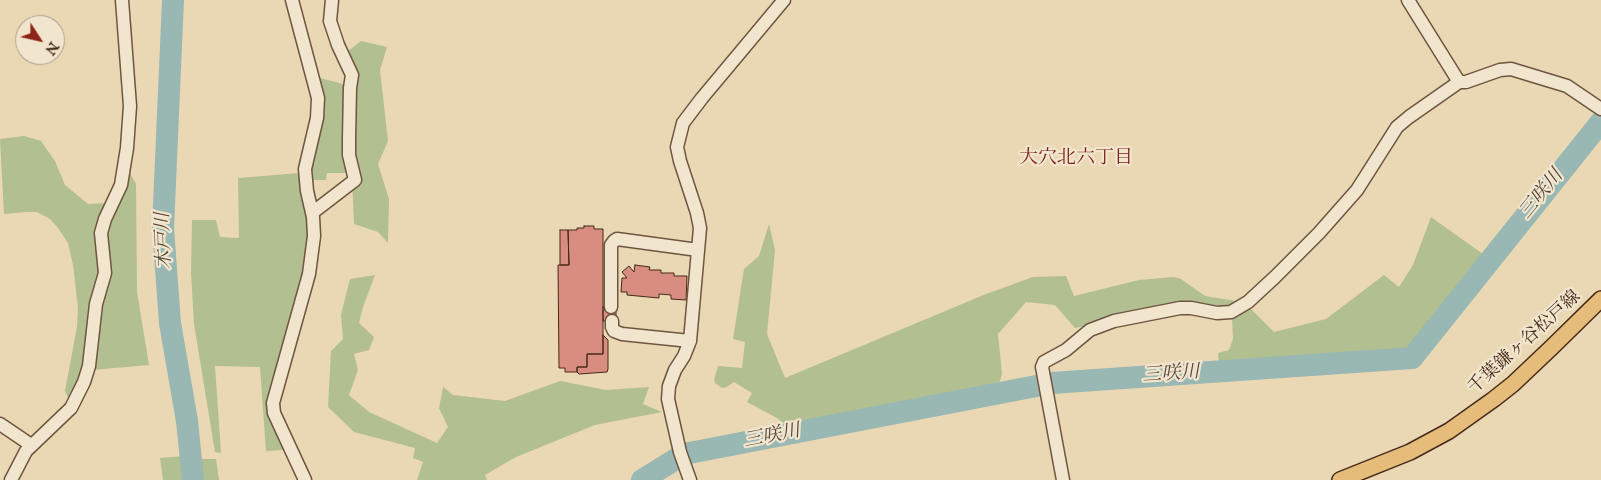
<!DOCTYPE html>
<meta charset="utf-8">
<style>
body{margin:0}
#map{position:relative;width:1601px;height:480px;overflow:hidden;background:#ead7b4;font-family:"IM FELL English",serif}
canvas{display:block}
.north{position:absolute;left:15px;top:15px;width:50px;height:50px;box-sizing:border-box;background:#f1e5ce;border:1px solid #ac9a86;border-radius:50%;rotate:125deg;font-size:14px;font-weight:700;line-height:20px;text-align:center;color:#452a19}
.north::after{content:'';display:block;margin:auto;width:18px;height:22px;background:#8f2418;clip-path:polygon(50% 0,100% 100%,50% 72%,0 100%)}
</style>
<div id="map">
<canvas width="1601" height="480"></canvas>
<div class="north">N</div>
</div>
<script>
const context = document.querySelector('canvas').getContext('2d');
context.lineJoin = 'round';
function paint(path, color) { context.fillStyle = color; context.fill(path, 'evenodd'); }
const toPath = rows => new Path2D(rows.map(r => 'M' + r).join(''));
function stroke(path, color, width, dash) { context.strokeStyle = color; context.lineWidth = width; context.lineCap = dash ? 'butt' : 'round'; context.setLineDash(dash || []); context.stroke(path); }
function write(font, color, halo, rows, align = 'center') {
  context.font = font + ' "IM FELL English","Noto Serif JP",serif'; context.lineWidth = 4.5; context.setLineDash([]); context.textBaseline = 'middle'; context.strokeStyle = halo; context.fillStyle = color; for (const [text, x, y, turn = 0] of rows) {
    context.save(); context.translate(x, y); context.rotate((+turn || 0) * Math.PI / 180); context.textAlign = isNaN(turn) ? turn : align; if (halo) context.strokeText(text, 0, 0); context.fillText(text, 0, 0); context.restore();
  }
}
paint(toPath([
 [361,41,387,47,380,70,388,141,378,164,389,199,388,243,378,232,354,224,351,153,354,90,359,77,344,54],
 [320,78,347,85,350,173,327,173,326,180,311,180,310,171,322,99],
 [24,136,41,141,55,161,65,185,88,204,108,203,101,273,85,365,70,402,65,391,77,327,78,308,73,265,68,243,58,228,50,219,37,212,27,212,4,214,0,139],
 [129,171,136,184,137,292,149,365,92,370,102,305,110,273,108,232,109,220],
 [300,173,307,218,308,239,302,276,268,409,284,450,266,451,260,367,215,366,221,453,215,452,194,324,191,273,192,220,216,220,220,237,239,238,238,178],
 [1431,217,1487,257,1412,350,1219,366,1218,353,1229,350,1233,339,1232,315,1247,305,1274,332,1326,319,1384,275,1399,287,1413,265],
 [769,224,775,250,767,334,785,378,986,294,1033,277,1066,276,1074,296,1139,280,1174,277,1181,279,1205,296,1242,302,1229,309,1192,305,1075,328,1055,305,1026,302,998,334,1002,374,997,390,789,428,777,418,747,402,752,393,734,382,727,387,722,388,715,383,714,380,718,366,742,368,745,342,733,339,744,269,759,256],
 [375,275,363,307,359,323,374,337,369,350,354,354,358,370,349,395,369,412,437,443,448,427,439,408,443,387,453,395,505,401,560,381,606,390,649,387,643,404,662,412,595,425,516,457,485,475,487,480,417,480,423,462,413,458,415,448,354,432,328,407,331,351,343,339,341,315,350,279],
 [185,456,186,480,163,480,160,458],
 [194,459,216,459,219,480,196,480]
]), '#b2bf91');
stroke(toPath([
 [173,0,163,228,170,323,187,421,193,480],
 [642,480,684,454,1052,383,1412,358,1601,122]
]), '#99b8b3', 22);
const building = toPath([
 [584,226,594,226,594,229,603,229,603,354,587,354,587,367,577,367,577,372,565,372,565,368,559,368,558,265,569,265,568,230,577,230,577,228,584,228,584,226],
 [560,230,568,230,569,265,560,265,560,230],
 [635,265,650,267,649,270,661,270,661,273,674,273,674,276,687,276,686,300,671,299,671,295,659,294,659,298,627,295,627,292,621,292,622,278,627,278,622,272,629,266,634,272,635,265],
 [603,307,616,307,616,321,603,321,603,307],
 [603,335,608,340,608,369,607,372,579,374,577,372,577,367,587,367,587,354,603,354,603,335]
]);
paint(building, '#d98d81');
stroke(building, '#452a19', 1);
const minor = toPath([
 [292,0,318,98,317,118,305,169,307,191,313,217,314,236,309,274,273,403,274,413,305,480],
 [1408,0,1459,82,1466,82,1500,70,1511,69,1567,86,1601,109],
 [312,213,355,180,349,155,349,139,350,88,352,75,338,45,330,21,332,0],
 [611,307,611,245,614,241,617,239,698,250],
 [612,321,612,327,614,331,622,334,690,341],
 [0,424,31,445],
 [11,480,26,451,71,408,84,382,89,366,96,304,105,273,101,233,105,219,121,185,127,148,130,106,122,0],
 [690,480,680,452,668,399,669,386,675,370,684,356,690,341,700,228,697,213,680,161,677,147,683,123,702,98,784,0],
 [1063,480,1042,367,1044,362,1066,350,1090,330,1114,321,1180,308,1191,308,1217,313,1231,312,1248,302,1275,277,1319,233,1357,190,1397,127,1409,117,1459,82]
]);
const major = toPath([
 [1340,480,1410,452,1449,431,1494,399,1513,384,1551,348,1601,299]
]);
stroke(minor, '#6e5540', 15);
stroke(major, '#452a19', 18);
stroke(minor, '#f1e5ce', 12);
stroke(major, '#e5bc7a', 15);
write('18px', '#452a19', '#f1e5ce', [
 ["千葉鎌ヶ谷松戸線",1525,343,-42]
]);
write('19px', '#7a1f14', '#f1e5ce', [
 ["大穴北六丁目",1076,159]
]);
write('italic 19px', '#564638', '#f1e5ce', [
 ["三咲川",1542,195,-51],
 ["木戸川",165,241,-92],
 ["三咲川",1171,375,-4],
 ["三咲川",772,437,-11]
]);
</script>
